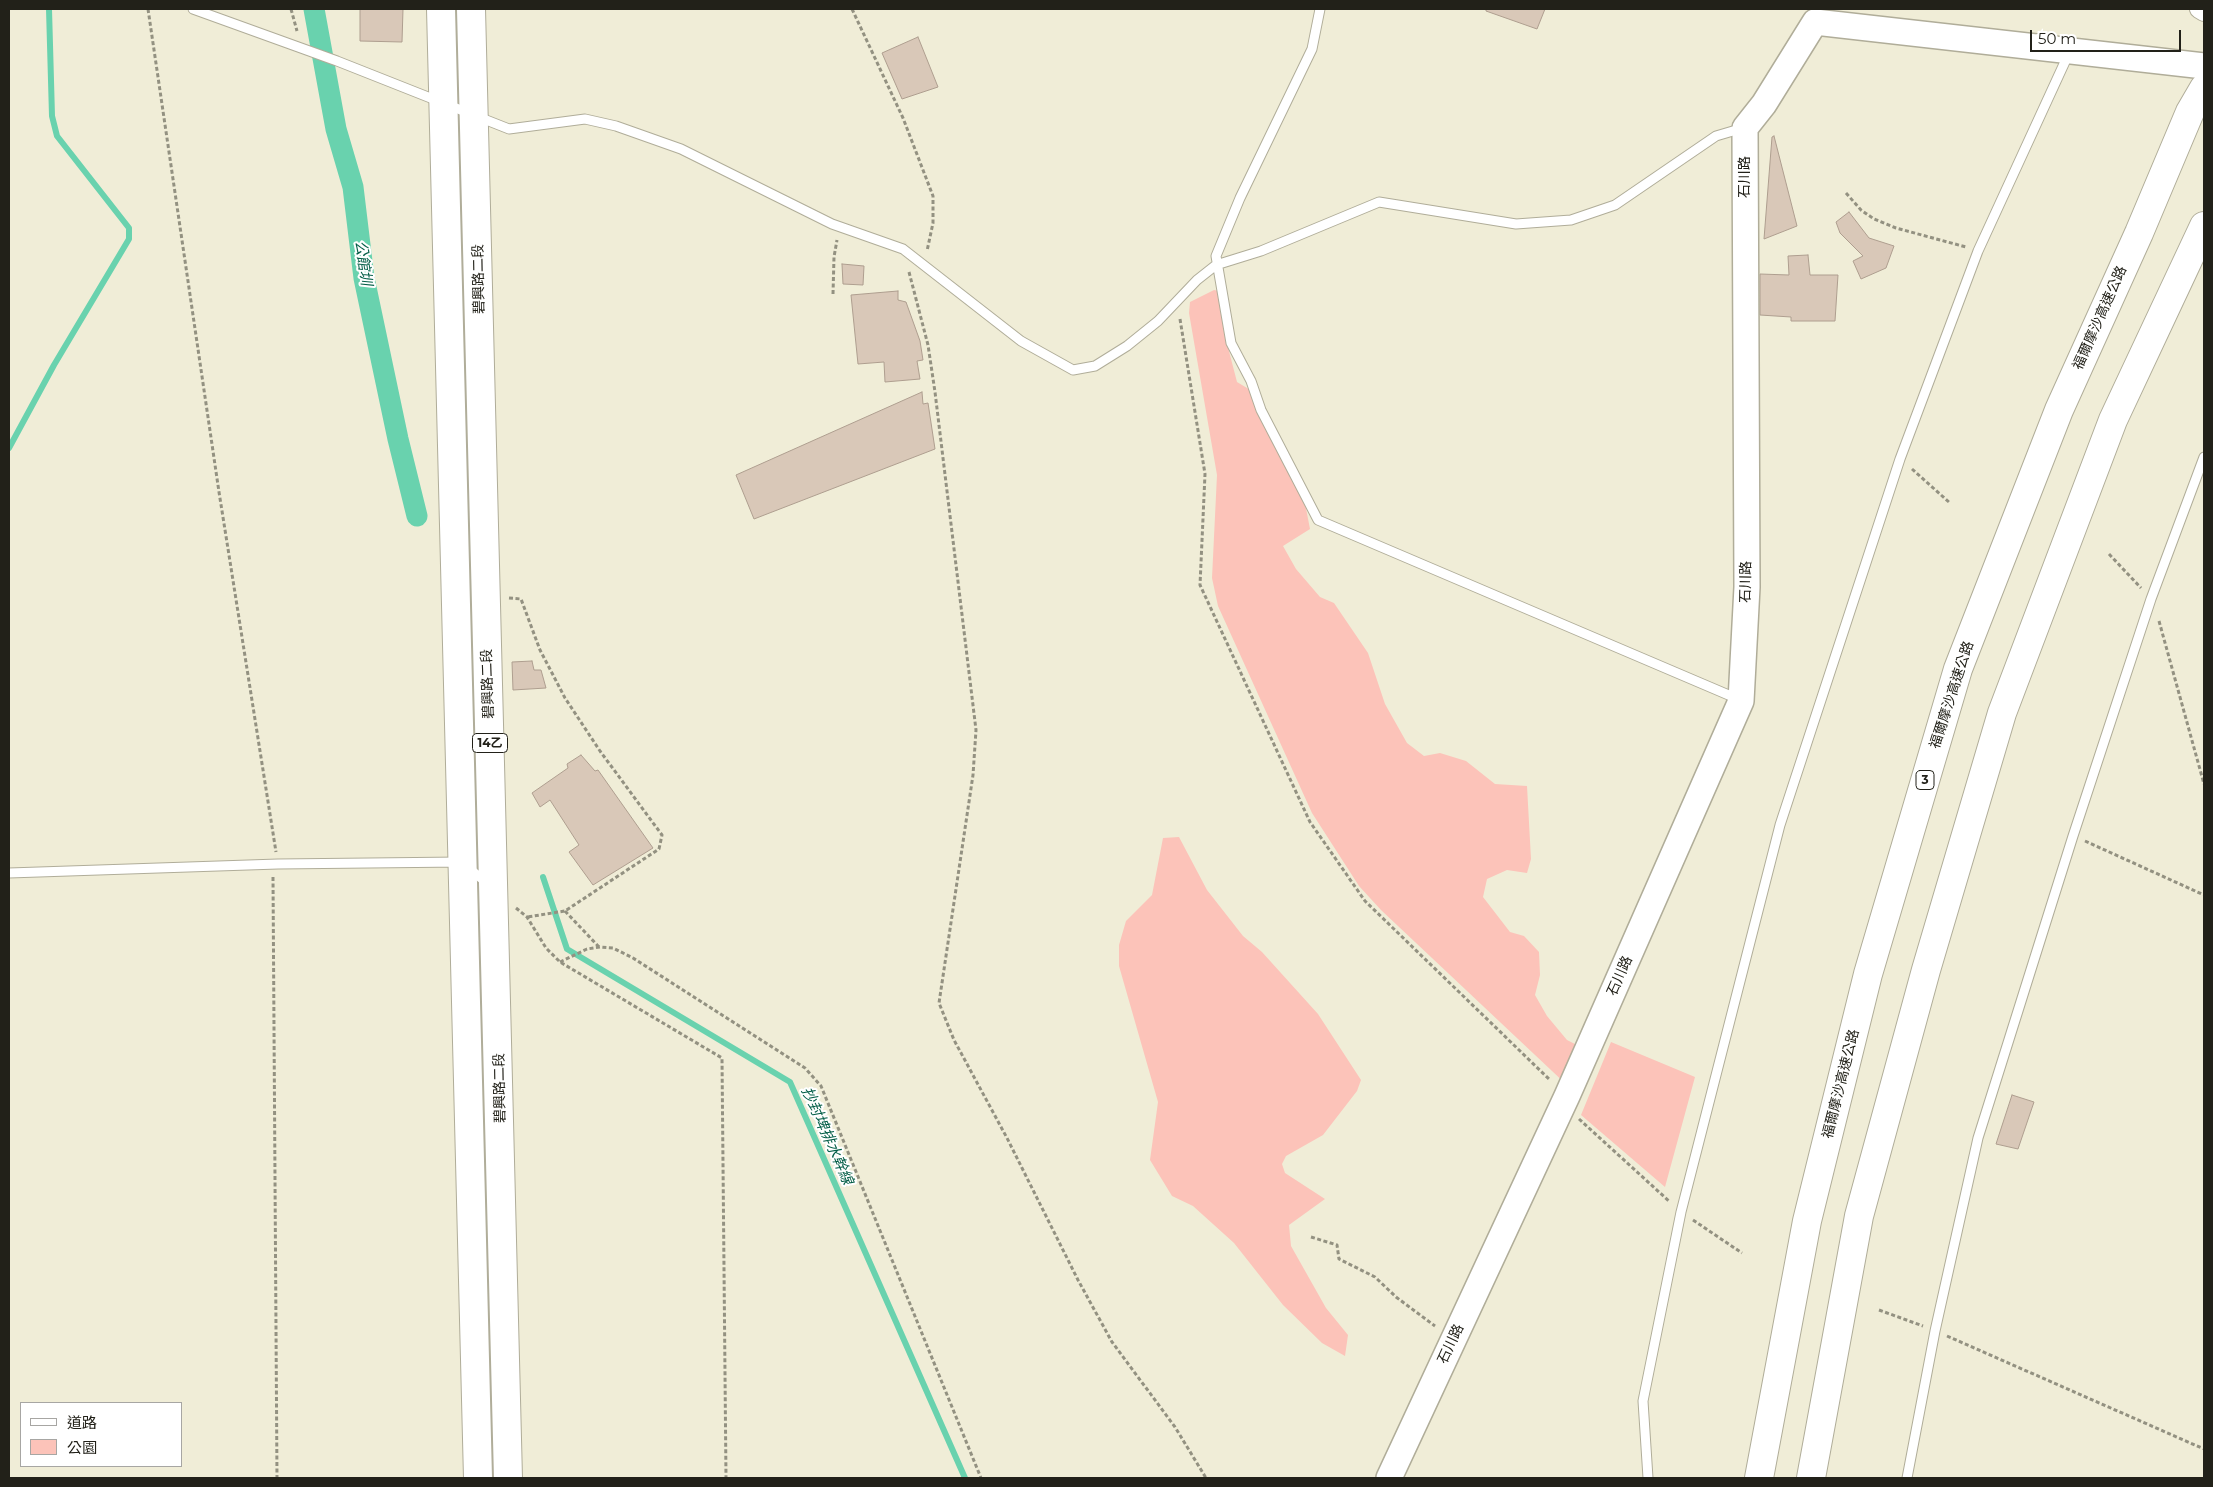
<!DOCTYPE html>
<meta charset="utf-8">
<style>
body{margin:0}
#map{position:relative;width:2213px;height:1487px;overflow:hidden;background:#f0edd7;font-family:Montserrat,"Noto Sans TC",sans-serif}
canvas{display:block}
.frame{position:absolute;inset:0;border:10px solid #222119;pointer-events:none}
.legend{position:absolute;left:20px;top:1402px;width:162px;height:65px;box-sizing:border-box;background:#fff;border:1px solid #a7a6a3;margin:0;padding:6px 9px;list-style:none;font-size:15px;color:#222119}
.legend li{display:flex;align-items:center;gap:10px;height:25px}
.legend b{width:25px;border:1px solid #a7a6a3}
.scale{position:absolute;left:2030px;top:30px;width:151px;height:22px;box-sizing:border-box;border:2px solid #222119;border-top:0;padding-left:6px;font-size:15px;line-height:18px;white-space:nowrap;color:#222119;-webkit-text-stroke:4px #fff;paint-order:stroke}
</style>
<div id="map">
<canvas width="2213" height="1487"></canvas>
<div class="frame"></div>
<ul class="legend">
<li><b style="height:6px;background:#fff"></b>道路</li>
<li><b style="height:14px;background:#fcc3b9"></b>公園</li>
</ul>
<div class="scale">50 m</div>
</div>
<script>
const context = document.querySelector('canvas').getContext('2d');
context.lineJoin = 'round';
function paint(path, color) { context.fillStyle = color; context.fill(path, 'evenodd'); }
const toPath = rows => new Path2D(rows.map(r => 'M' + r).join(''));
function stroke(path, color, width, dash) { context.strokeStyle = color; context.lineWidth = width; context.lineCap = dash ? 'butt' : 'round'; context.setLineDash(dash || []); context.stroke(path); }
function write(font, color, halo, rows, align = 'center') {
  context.font = font + ' Montserrat,"Noto Sans TC",sans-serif'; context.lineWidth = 4; context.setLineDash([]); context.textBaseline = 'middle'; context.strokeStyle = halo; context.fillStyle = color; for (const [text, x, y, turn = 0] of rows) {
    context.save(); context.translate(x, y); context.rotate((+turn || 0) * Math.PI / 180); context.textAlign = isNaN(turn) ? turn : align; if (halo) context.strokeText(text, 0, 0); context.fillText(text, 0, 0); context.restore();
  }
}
paint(toPath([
 [1214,290,1219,291,1224,332,1237,382,1252,391,1304,498,1310,529,1283,546,1296,569,1320,597,1334,603,1368,653,1385,704,1407,743,1424,756,1440,753,1466,761,1495,784,1527,786,1531,859,1527,873,1507,870,1487,879,1483,897,1510,932,1524,936,1539,952,1540,975,1535,995,1547,1016,1567,1040,1581,1047,1569,1087,1381,910,1359,886,1312,813,1218,606,1212,578,1217,475,1189,313,1190,302],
 [1179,837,1207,890,1243,936,1262,952,1318,1014,1361,1080,1357,1091,1323,1135,1286,1156,1282,1164,1285,1173,1325,1199,1289,1225,1291,1246,1326,1308,1348,1335,1345,1356,1322,1343,1283,1305,1234,1243,1193,1206,1172,1196,1150,1160,1158,1102,1119,966,1119,945,1126,921,1152,895,1163,838],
 [1611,1042,1695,1077,1665,1187,1581,1115]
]), '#fcc3b9');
stroke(toPath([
 [9,448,54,365,129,239,129,228,57,136,52,116,49,9],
 [543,877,567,949,790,1082,965,1478]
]), '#69d2ae', 6);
stroke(toPath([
 [314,9,336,129,353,187,364,278,398,439,417,516]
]), '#69d2ae', 21);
const building = toPath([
 [360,9,403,9,402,42,360,41,360,9],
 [1486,9,1545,9,1537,29,1486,11,1486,9],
 [918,37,938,87,902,99,882,53,918,37],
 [1774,136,1797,226,1764,239,1772,137,1774,136],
 [1849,212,1869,238,1894,246,1886,268,1861,279,1853,261,1863,256,1840,233,1836,222,1849,212],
 [1808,255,1810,275,1838,275,1835,321,1791,321,1791,317,1760,315,1760,274,1789,275,1788,256,1808,255],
 [842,264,864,266,863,285,843,284,842,264],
 [898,291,898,300,906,302,920,341,923,360,917,361,920,379,885,382,884,362,858,364,851,295,898,291],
 [922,392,923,404,928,403,935,449,754,519,736,475,922,392],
 [532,661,534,670,541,670,546,688,513,690,512,662,532,661],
 [581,755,595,771,598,770,653,848,593,885,569,852,579,845,550,800,540,807,532,793,568,768,567,764,581,755],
 [2012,1095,2034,1102,2018,1149,1996,1144,2012,1095]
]);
paint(building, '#d9c8b8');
stroke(building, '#ae9e8f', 1);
const lane = toPath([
 [193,9,337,61,509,129,585,119,616,126,681,149,832,224,903,249,1021,341,1073,370,1095,366,1127,346,1158,321,1197,280,1216,265,1261,251,1379,202,1516,224,1571,220,1615,205,1716,136,1743,128],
 [1320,9,1312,49,1240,198,1216,256,1231,343,1251,381,1261,410,1318,520,1738,699],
 [9,873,278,864,461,862,487,883],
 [1648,1478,1643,1401,1681,1212,1780,825,1900,459,1978,251,2069,53],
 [1907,1478,1935,1331,1978,1138,2073,836,2151,599,2204,457]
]);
const street = toPath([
 [2199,9,2204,12]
]);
const secondary = toPath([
 [1389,1478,1567,1096,1741,701,1747,587,1745,128,1764,104,1815,22,2204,66]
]);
const primary = toPath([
 [441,9,478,1478],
 [471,9,508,1478]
]);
const highway = toPath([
 [1759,1478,1807,1221,1868,974,1958,669,2059,410,2139,233,2190,112,2204,88],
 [1811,1478,1859,1216,1926,970,2002,713,2113,420,2204,226]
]);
stroke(lane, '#b0ad99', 11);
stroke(street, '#b0ad99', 20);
stroke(secondary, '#b0ad99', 28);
stroke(primary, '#b0ad99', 30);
stroke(highway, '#b0ad99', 30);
stroke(toPath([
 [148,9,219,492,276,852],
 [291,9,297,31],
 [852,9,903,118,933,196,933,223,927,251],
 [1846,193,1861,210,1874,219,1896,228,1966,247],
 [909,272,928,345,935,392,976,730,973,775,939,1003,954,1040,1007,1138,1078,1280,1112,1342,1175,1427,1206,1478],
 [833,294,834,257,837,240],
 [1180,319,1205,474,1200,585,1310,822,1365,901,1550,1080],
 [1912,469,1950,503],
 [2109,554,2141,588],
 [509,598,521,599,540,650,565,698,600,751,662,835,659,849,565,911,527,917],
 [2159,621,2204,784],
 [2085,841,2204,895],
 [273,877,277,1478],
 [516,908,527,917,546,948,560,962,722,1058,726,1478],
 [565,911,599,947],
 [560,962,587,949,600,947,613,948,633,958,805,1068,821,1086,981,1478],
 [1579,1119,1670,1202],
 [1693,1220,1742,1253],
 [1311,1237,1337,1245,1339,1259,1375,1277,1396,1297,1435,1326],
 [1879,1310,1923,1326],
 [1947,1336,2204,1449]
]), '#939181', 3, [4, 2.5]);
stroke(lane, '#fff', 9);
stroke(street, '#fff', 18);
stroke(secondary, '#fff', 25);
stroke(primary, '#fff', 28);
stroke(highway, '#fff', 28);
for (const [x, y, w] of [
 [490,743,35],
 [1925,780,18]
]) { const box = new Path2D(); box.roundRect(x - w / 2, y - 9.5, w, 19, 4); context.fillStyle = '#fff'; context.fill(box); stroke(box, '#222119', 1); }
write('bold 12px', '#222119', null, [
 ["14乙",490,743],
 ["3",1925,780]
]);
write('14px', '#222119', '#fff', [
 ["石川路",1745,177,-90],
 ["碧興路二段",479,279,-91],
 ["福爾摩沙高速公路",2100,318,-66],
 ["石川路",1746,582,-89],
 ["碧興路二段",488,684,-92],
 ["福爾摩沙高速公路",1952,695,-72],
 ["石川路",1620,976,-66],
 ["福爾摩沙高速公路",1841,1084,-76],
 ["碧興路二段",500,1088,-91],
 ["石川路",1451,1344,-65]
]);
write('italic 15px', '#045e47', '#fff', [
 ["公館圳",363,263,82],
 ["抄封埤排水幹線",827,1136,66]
]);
</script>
